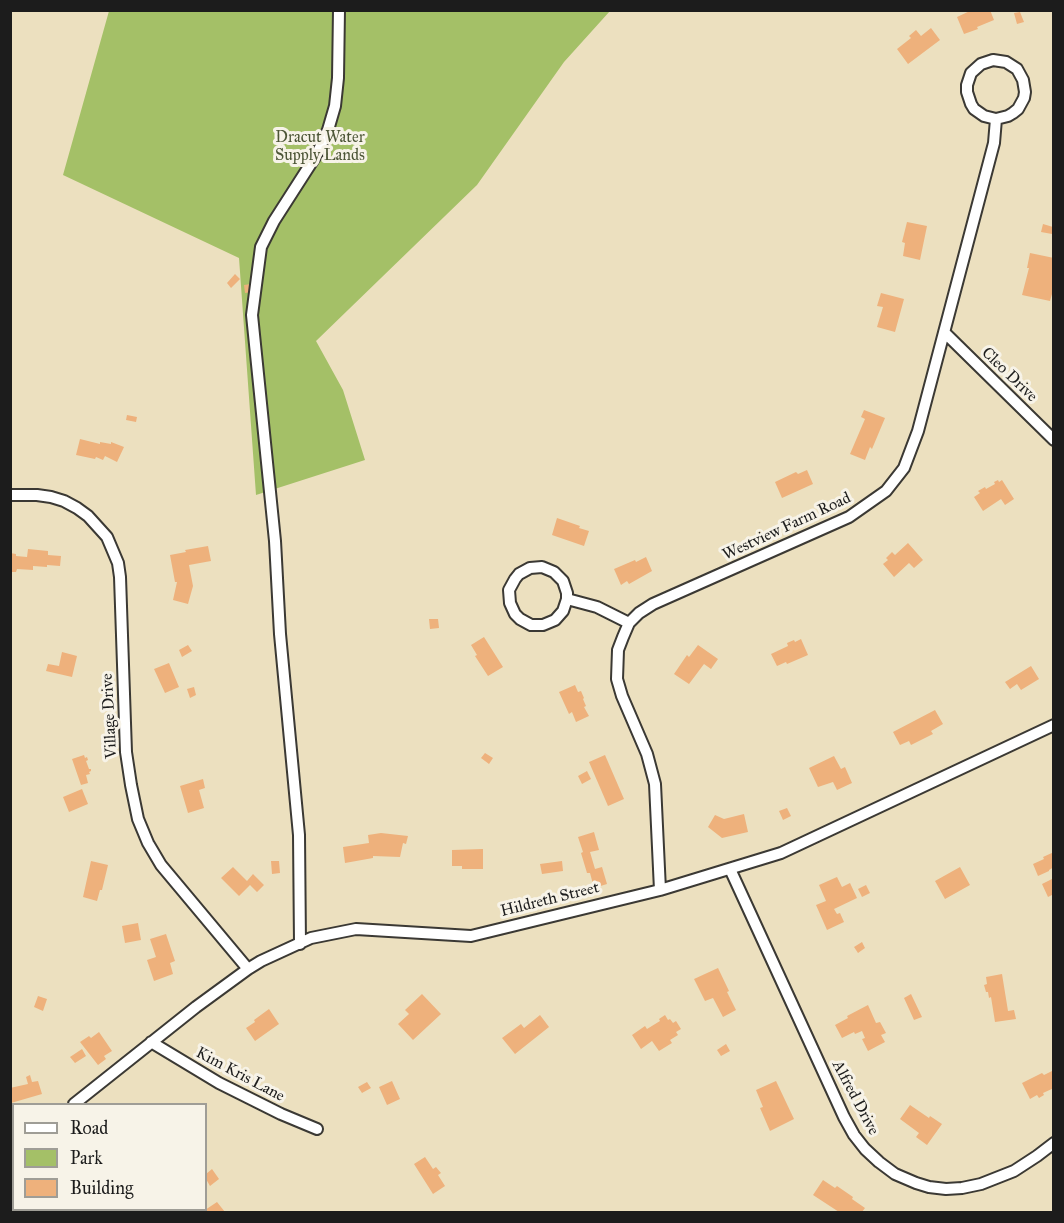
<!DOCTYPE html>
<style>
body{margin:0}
#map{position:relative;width:1064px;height:1223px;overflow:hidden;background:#ece0bf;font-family:"IM FELL Great Primer",serif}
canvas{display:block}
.frame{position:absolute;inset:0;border:12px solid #1c1c1c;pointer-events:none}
.legend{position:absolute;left:12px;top:1103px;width:195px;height:108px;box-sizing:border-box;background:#f7f3e8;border:2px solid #9f9d96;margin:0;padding:8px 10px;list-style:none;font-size:18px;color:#1c1c1c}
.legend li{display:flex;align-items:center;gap:12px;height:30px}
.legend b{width:30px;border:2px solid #9f9d96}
</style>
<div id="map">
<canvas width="1064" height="1223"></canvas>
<div class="frame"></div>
<ul class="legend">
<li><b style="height:8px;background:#fff"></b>Road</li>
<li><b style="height:16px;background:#a4c067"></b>Park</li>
<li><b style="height:16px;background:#eeb17c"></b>Building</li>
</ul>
</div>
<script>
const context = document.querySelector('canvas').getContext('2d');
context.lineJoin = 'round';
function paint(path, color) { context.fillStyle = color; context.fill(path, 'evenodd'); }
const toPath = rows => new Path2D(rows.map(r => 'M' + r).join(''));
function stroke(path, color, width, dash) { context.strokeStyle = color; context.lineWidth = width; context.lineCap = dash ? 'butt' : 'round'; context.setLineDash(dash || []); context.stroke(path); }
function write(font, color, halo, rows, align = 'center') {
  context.font = font + ' "IM FELL Great Primer",serif'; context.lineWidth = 6; context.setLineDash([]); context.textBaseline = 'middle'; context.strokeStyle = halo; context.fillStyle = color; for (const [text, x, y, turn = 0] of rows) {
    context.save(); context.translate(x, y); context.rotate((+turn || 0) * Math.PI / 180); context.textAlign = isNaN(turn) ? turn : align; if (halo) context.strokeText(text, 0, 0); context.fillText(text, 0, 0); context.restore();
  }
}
paint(toPath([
 [109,11,610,11,564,62,477,185,316,341,343,390,365,460,256,495,239,258,63,175]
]), '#a4c067');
paint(toPath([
 [972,10,990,10,994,20,977,27,978,29,964,34,957,17],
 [1020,12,1024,22,1017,24,1014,13],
 [931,28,940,40,908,64,897,49,911,38,909,36,916,30,921,36],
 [907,222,927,226,920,260,903,256,905,243,902,242],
 [1043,224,1053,227,1052,234,1041,232],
 [1030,253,1054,258,1054,287,1050,301,1022,295,1029,268,1027,268],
 [235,274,240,279,231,288,227,283],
 [251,284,253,292,245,293,244,285],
 [881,293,904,299,895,332,877,327,883,307,877,306],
 [864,410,885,418,872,449,870,447,865,460,850,454,865,419,861,417],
 [127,415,137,417,136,422,126,420],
 [80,439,100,444,100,442,111,444,111,442,124,447,117,462,105,456,103,460,96,457,95,459,76,455],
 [807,470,813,484,782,498,775,482,796,472,798,474],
 [998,480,999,482,1002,480,1014,499,1005,505,1001,499,983,511,974,497,980,493,978,491,985,487,986,489,995,484,994,482],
 [557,518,580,526,579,528,589,531,584,546,552,535],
 [908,543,923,560,914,568,909,563,894,577,883,564,888,560,886,558,892,552,895,555],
 [208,546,211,561,189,565,193,586,188,604,173,600,177,582,175,582,170,555,186,552,185,550],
 [28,549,48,551,48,555,61,556,60,566,47,565,47,567,33,566,33,570,17,569,16,572,10,572,10,553,16,554,16,556,27,557],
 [646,557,652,571,629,584,627,581,621,585,614,569,635,560,636,562],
 [429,619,438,619,439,628,430,629],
 [484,637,503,667,488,676,475,656,477,655,471,645],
 [801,639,808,655,787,664,786,662,777,666,771,654,788,646,787,643,794,640,795,642],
 [188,645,192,651,182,657,179,650],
 [698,645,718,659,711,669,704,664,689,684,674,674,687,655,689,657],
 [62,652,77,656,72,677,46,671,48,664,59,666],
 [169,663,179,687,165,693,154,669],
 [1031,666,1039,679,1021,690,1017,684,1010,689,1005,682],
 [575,685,578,692,581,691,584,698,583,699,586,706,584,707,589,716,576,722,572,712,569,714,559,692],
 [194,687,196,695,190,698,187,689],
 [935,710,943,724,931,731,933,734,911,745,909,741,900,745,893,732],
 [485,753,493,758,489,764,481,758],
 [84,755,85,758,87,757,88,760,86,761,89,769,91,769,91,771,89,772,90,774,86,775,88,783,81,785,72,759],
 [605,755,624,799,608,806,589,762],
 [834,756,841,769,845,767,852,783,837,790,833,782,818,787,809,768],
 [587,771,591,779,582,784,578,776],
 [203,779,205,788,199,790,204,808,188,813,180,786],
 [82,789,88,804,69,812,63,797],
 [787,808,791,816,783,820,779,811],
 [744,814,748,832,722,838,708,827,715,815,724,819],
 [594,832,599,850,590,852,595,869,602,867,607,884,594,888,590,873,587,873,581,853,583,852,578,837],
 [381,833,408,836,406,844,403,843,400,857,373,856,373,858,345,863,343,847,369,843,368,835],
 [483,849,483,869,462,869,462,866,452,866,452,850],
 [1054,852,1054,867,1049,870,1049,871,1038,876,1033,864,1044,859,1043,857],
 [91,861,108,865,102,890,100,890,97,901,83,897],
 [271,861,279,861,280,873,272,874],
 [562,861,563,871,542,874,540,864],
 [233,867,247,881,253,874,264,885,257,892,250,885,239,896,221,878],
 [960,867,970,885,945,899,935,881],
 [837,877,842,887,850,883,857,898,834,909,837,914,840,913,844,922,827,930,816,905,826,901,819,885],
 [1054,878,1054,894,1048,897,1042,884],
 [866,885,870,893,862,897,858,889],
 [138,923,141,940,125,943,122,926],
 [166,934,175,961,170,963,173,974,154,981,147,960,156,957,150,939],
 [862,942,865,948,858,953,854,947],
 [718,968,729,991,727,992,736,1010,723,1017,713,998,705,1001,694,979],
 [1002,974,1008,1011,1014,1010,1016,1019,995,1022,991,997,989,998,988,992,986,992,984,985,987,984,986,977],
 [422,994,441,1014,413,1040,398,1024,409,1014,405,1010],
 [911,994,922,1017,914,1020,904,998],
 [38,996,47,999,43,1011,34,1007],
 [868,1005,876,1023,880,1022,886,1033,881,1035,885,1042,868,1051,862,1039,865,1038,862,1031,855,1034,854,1032,842,1038,835,1025,848,1018,847,1016],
 [269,1009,279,1024,255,1041,246,1028,255,1022,254,1020],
 [540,1015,549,1027,515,1054,502,1038,521,1024,524,1028],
 [665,1015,668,1020,670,1019,673,1023,676,1021,681,1029,676,1032,678,1035,670,1040,672,1043,659,1051,652,1041,641,1049,632,1035,645,1026,647,1029,660,1021,659,1019],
 [99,1032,112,1051,104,1056,106,1059,98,1065,80,1042,89,1036,91,1038],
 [726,1044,730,1051,721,1056,717,1050],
 [82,1049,86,1056,75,1063,70,1057],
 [1054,1070,1054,1088,1043,1093,1044,1095,1039,1098,1037,1095,1030,1099,1022,1083,1042,1073,1044,1075],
 [30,1075,32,1082,38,1081,42,1094,11,1103,10,1088,28,1084,26,1077],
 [392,1081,400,1099,387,1105,379,1087],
 [776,1081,794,1119,770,1131,760,1108,763,1107,756,1090],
 [367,1082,371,1088,362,1093,358,1087],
 [910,1105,929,1118,930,1116,942,1124,927,1145,916,1137,919,1133,900,1119],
 [425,1157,433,1169,436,1167,441,1173,438,1175,445,1186,433,1194,414,1164],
 [14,1163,14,1192,10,1193,10,1164],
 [212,1169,219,1179,210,1186,206,1179,206,1174],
 [823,1180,835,1188,837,1186,853,1197,852,1199,865,1208,862,1212,839,1212,813,1195],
 [217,1202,225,1212,202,1212],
 [105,1210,132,1210,135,1212,108,1212]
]), '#eeb17c');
const minor = toPath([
 [944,332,1054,440],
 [10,495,37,495,51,497,64,501,77,508,88,516,107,537,118,563,120,577,126,752,131,785,138,819,148,843,161,865,248,969],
 [567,599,567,593,563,581,554,572,542,567,530,568,519,574,515,579,509,590,510,603,515,614,520,619,531,625,543,625,555,620,563,611,567,599,597,607,629,623],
 [730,869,844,1117,854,1135,865,1149,879,1162,895,1174,916,1183,929,1187,946,1189,962,1188,981,1184,1014,1171,1037,1156,1054,1143],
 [660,890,655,784,647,754,622,696,617,679,618,650,623,637,629,623,639,613,653,604,849,517,886,491,904,468,918,431,994,143,996,119,1008,116,1013,113,1018,109,1024,98,1025,92,1023,80,1017,69,1006,62,993,60,981,64,971,73,967,85,967,92,971,104,974,109,984,116,996,119],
 [300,944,299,835,280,634,275,541,252,315,261,247,274,221,317,154,328,130,335,106,338,78,339,10],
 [151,1042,219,1083,281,1114,317,1129],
 [74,1104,196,1007,248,969,261,961,311,938,356,929,471,936,660,890,781,853,1054,725]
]);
const tertiary = toPath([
 [10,1135,14,1134],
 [174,1210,177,1212]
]);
stroke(minor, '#3b3934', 14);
stroke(tertiary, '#3b3934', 16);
stroke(minor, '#fff', 10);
stroke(tertiary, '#fff', 14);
write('16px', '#4c5536', '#f7f3e8', [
 ["Dracut Water",320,138],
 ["Supply Lands",320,156]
]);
write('16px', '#1c1c1c', '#f7f3e8', [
 ["Cleo Drive",1009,375,44],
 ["Westview Farm Road",787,527,-25],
 ["Village Drive",110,716,-93],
 ["Hildreth Street",550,900,-14],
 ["Kim Kris Lane",240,1075,28],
 ["Alfred Drive",855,1098,62]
]);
</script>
